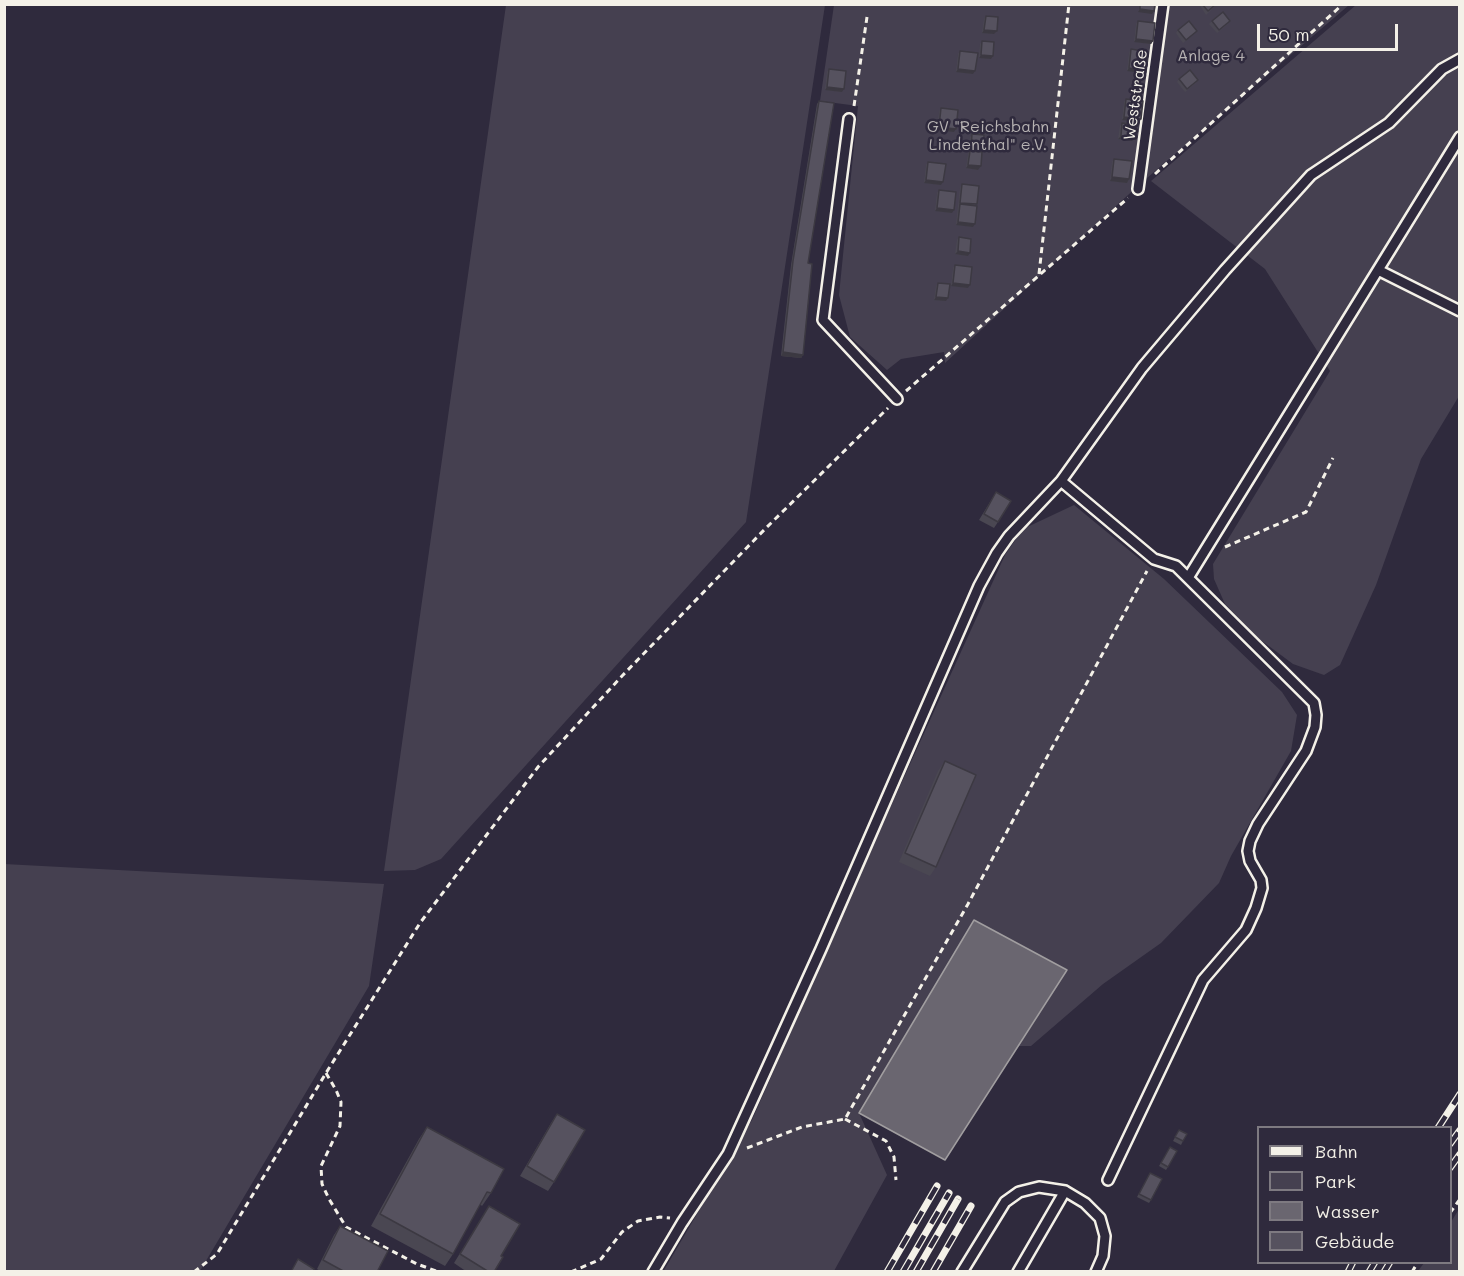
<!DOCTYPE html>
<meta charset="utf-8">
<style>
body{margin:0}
#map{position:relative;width:1464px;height:1276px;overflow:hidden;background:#2f2a3d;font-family:Mali,sans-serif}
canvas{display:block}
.frame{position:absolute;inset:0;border:6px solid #f4f1e8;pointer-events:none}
.legend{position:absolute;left:1257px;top:1126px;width:195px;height:138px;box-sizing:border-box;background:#2f2a3d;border:2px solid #7e7a81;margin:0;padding:8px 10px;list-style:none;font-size:18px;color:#f4f1e8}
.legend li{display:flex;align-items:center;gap:12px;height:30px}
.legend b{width:30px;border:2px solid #7e7a81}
.scale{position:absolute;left:1257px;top:24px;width:141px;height:27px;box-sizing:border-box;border:3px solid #f4f1e8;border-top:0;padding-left:8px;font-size:18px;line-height:21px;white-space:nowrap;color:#f4f1e8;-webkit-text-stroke:4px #2f2a3d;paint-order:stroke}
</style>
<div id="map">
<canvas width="1464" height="1276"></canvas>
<div class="frame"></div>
<ul class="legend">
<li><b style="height:8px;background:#f4f1e8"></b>Bahn</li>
<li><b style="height:16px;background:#454050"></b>Park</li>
<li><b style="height:16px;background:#6a6670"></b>Wasser</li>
<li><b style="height:16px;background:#56525f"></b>Gebäude</li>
</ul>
<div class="scale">50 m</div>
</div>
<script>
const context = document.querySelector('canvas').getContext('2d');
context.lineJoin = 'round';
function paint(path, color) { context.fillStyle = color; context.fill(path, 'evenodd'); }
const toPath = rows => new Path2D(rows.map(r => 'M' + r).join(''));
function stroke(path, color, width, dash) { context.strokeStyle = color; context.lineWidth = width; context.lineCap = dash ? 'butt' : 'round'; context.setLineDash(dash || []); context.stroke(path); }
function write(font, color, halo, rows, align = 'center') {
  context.font = font + ' Mali,sans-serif'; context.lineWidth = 5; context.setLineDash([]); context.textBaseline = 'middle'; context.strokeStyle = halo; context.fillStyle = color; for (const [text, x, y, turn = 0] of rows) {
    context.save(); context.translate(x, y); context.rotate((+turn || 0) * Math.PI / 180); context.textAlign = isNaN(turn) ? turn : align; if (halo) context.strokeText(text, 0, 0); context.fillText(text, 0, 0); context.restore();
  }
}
paint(toPath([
 [506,5,825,5,746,522,441,859,415,870,384,871],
 [834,5,1349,5,1140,184,945,363,944,352,901,359,887,370,850,337,839,295,858,106,820,101],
 [1356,5,1459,5,1459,396,1421,459,1376,585,1340,665,1324,675,1293,664,1258,638,1225,604,1214,579,1213,564,1330,371,1265,269,1151,181],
 [1074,505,1164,579,1282,692,1297,715,1291,751,1231,856,1219,883,1161,943,1103,984,1031,1046,1018,1046,1067,970,974,920,859,1113,887,1175,834,1271,663,1272,752,1120,876,839,1005,555,1023,529],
 [4,864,384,884,369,986,200,1271,5,1271],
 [1459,1209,1459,1271,1418,1271,1424,1263,1450,1262,1451,1222]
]), '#454050');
const water = toPath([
 [974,920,1067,970,945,1160,859,1113,974,920]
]);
paint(water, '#6a6670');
stroke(water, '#a19ea0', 1.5);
const lane = toPath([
 [849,119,823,320,897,399],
 [1138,189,1163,4],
 [1378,270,1460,311],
 [1061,481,1154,559,1176,566,1314,703,1316,715,1315,727,1306,751,1258,824,1250,841,1248,851,1250,861,1261,880,1262,888,1256,908,1246,930,1203,980,1108,1180],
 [1188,578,1460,137],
 [653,1272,682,1223,728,1154,821,949,979,586,997,553,1009,536,1061,481,1142,368,1225,270,1311,175,1389,123,1442,69,1460,59],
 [962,1272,1005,1202,1019,1192,1039,1187,1065,1191,1085,1203,1100,1218,1105,1236,1103,1256,1096,1272],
 [1018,1272,1065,1191]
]);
stroke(lane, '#f4f1e8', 14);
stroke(toPath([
 [854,106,867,17],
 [1155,174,1343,4],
 [1039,274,1069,4],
 [906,391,1128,198],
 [1225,547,1306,512,1333,458],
 [326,1073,336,1090,341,1102,340,1126,321,1166,322,1184,329,1199,346,1227,417,1264,439,1272],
 [845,1119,886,1141,894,1157,896,1180],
 [747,1148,802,1127,845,1119,968,904,1147,571],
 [1450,1213,1460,1199],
 [194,1272,217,1254,326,1073,420,923,538,767,622,676,766,528,888,408],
 [571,1272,601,1259,622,1232,638,1221,660,1217,670,1218],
 [1412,1272,1418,1262]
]), '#f4f1e8', 3, [6, 4.5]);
stroke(lane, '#2f2a3d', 9);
const rail = toPath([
 [1438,1128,1460,1094],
 [1450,1144,1460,1130],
 [1450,1168,1460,1154],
 [887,1272,937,1186],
 [903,1272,949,1193],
 [916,1272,958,1199],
 [933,1272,971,1206],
 [1348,1272,1353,1262],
 [1369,1272,1375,1262],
 [1384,1272,1390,1262]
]);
stroke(rail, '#f4f1e8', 7);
stroke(rail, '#2f2a3d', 4.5, [14]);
paint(toPath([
 [1199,4,1217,4,1206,15],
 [986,16,994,34,982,33,984,19],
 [1138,21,1153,41,1151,44,1134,42,1136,24],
 [1212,21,1230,21,1228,24,1217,33,1209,24],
 [1178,30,1197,31,1194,34,1183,43,1176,33],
 [982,41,991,59,979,58,980,44],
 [1131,49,1146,70,1144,73,1127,71,1129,53],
 [960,51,973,74,956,72,958,54],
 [829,69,844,89,842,92,825,90,827,72],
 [1179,79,1198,80,1196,83,1185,92,1177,82],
 [1126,99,1139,122,1122,120,1124,102],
 [819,101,803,355,801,358,781,356,791,265,817,104],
 [941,108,956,129,954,132,937,130,939,112],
 [1122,123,1132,141,1118,139,1120,126],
 [972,134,981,152,968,151,970,137],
 [970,151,978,170,966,168,968,154],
 [1114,159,1129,179,1127,183,1110,181,1112,162],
 [928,162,943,182,941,185,924,183,926,165],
 [962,184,976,206,973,227,956,225,960,188],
 [939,190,952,213,935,211,937,193],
 [959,237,970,253,968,256,955,254,957,240],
 [955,265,970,285,968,288,951,286,953,268],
 [938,283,946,301,934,300,936,286],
 [996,492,998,522,994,528,979,520],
 [945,761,936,867,930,876,899,862,938,771],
 [557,1114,554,1182,548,1191,520,1176,551,1123],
 [427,1127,491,1193,482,1206,480,1204,453,1254,445,1266,371,1226,419,1139],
 [1179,1130,1183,1141,1181,1145,1173,1141],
 [1170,1147,1168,1167,1166,1170,1159,1166],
 [1150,1173,1151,1200,1149,1203,1137,1197],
 [489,1206,501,1256,494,1272,467,1272,454,1263],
 [340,1226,377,1272,321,1272,317,1269,334,1235]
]), '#4a4752');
paint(toPath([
 [1140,9,1154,11,1152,14,1138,12],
 [984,30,997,31,994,34,982,33],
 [1136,39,1153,41,1151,44,1134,42],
 [981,55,993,56,991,59,979,58],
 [1129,68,1146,70,1144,73,1127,71],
 [958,69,975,71,973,74,956,72],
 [827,87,844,89,842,92,825,90],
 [1124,117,1141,119,1139,122,1122,120],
 [939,127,956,129,954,132,937,130],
 [1121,136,1135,138,1132,141,1118,139],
 [971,148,983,149,981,152,968,151],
 [968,165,981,166,978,170,966,168],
 [1112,177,1129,179,1127,183,1110,181],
 [926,180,943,182,941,185,924,183],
 [937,208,954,210,952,213,935,211],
 [958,222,975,224,973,227,956,225],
 [958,251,970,253,968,256,955,254],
 [953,283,970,285,968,288,951,286],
 [936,297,948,298,946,301,934,300],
 [783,352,803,355,801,358,781,356]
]), '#3c3942');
const building = toPath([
 [1140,4,1155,4,1154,11,1140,9,1140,4],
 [1202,4,1216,4,1208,11,1202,4],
 [1223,12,1230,21,1219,30,1212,21,1223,12],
 [986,16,998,17,997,31,984,30,986,16],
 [1138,21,1155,23,1153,41,1136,39,1138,21],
 [1189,21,1197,31,1186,40,1178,30,1189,21],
 [982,41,994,42,993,56,981,55,982,41],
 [1131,49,1148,52,1146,70,1129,68,1131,49],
 [960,51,978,53,975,71,958,69,960,51],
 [829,69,846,71,844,89,827,87,829,69],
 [1190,70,1198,80,1187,89,1179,79,1190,70],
 [1126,99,1143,101,1141,119,1124,117,1126,99],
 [819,101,834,103,808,263,812,264,803,355,783,352,793,261,819,101],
 [941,108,958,110,956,129,939,127,941,108],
 [1122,123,1136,125,1135,138,1121,136,1122,123],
 [972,134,984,135,983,149,971,148,972,134],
 [970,151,982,152,981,166,968,165,970,151],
 [1114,159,1132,161,1129,179,1112,177,1114,159],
 [928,162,946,164,943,182,926,180,928,162],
 [962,184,979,186,977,204,960,203,962,184],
 [939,190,956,192,954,210,937,208,939,190],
 [960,204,977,206,975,224,958,222,960,204],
 [959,237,971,239,970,253,958,251,959,237],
 [955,265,972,267,970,285,953,283,955,265],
 [938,283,950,284,948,298,936,297,938,283],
 [996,492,1011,501,998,522,984,514,996,492],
 [945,761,976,775,936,867,905,853,945,761],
 [557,1114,585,1130,554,1182,527,1166,557,1114],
 [427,1127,504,1169,491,1193,487,1192,453,1254,380,1214,427,1127],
 [1179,1130,1187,1134,1183,1141,1175,1137,1179,1130],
 [1170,1147,1177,1151,1168,1167,1161,1163,1170,1147],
 [1150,1173,1162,1179,1151,1200,1139,1194,1150,1173],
 [489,1206,520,1224,501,1256,503,1257,494,1272,489,1272,460,1254,489,1206],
 [340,1226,388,1251,377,1272,345,1272,323,1260,340,1226],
 [298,1259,314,1269,313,1272,291,1272,298,1259]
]);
paint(building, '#56525f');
stroke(building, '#3c3942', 1.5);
write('16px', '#b7b3b3', '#2f2a3d', [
 ["Anlage 4",1211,56],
 ["GV \"Reichsbahn",988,127],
 ["Lindenthal\" e.V.",988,145]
]);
write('16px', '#f4f1e8', '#2f2a3d', [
 ["Weststraße",1136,95,-82]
]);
</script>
